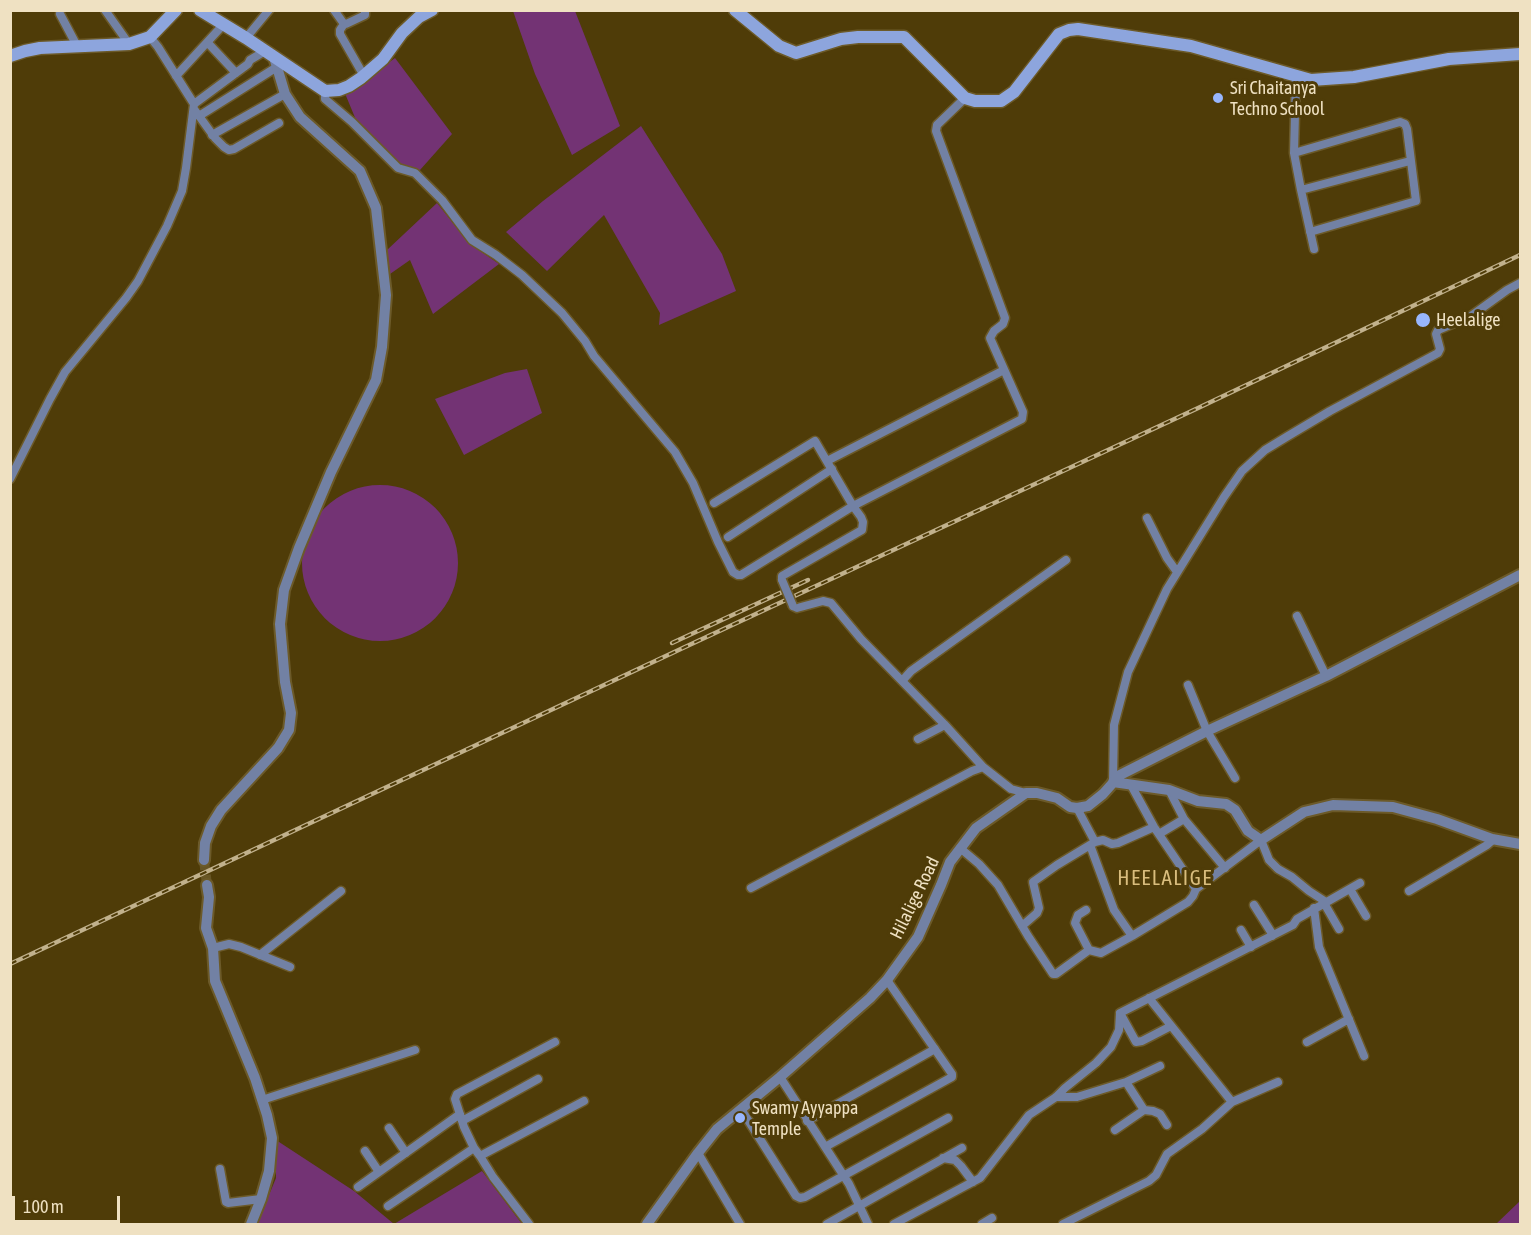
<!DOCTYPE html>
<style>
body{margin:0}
#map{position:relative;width:1531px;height:1235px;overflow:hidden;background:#4f3c08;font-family:"Asap Condensed",sans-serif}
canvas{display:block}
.frame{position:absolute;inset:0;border:12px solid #efe1c2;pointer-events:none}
.scale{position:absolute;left:12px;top:1196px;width:108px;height:27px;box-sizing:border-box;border:3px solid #efe1c2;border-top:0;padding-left:8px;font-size:18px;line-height:21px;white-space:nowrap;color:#efe1c2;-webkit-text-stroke:4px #4f3c08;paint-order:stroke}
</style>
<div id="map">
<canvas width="1531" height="1235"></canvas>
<div class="frame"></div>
<div class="scale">100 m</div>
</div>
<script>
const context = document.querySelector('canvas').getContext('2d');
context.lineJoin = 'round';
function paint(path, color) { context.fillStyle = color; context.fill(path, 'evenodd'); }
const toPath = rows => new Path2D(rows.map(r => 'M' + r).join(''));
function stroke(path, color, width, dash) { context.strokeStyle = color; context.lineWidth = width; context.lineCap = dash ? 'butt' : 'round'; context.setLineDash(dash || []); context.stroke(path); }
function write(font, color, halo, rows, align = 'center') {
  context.font = font + ' "Asap Condensed",sans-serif'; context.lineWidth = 6; context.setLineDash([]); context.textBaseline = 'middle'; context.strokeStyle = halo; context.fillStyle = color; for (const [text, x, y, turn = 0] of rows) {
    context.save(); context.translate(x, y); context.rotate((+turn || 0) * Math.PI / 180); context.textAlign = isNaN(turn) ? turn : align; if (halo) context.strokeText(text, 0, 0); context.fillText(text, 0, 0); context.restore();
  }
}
paint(toPath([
 [513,11,575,11,620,126,572,155,535,74],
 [395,58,452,134,420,170,401,165,356,120,344,91,360,84],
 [641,126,722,254,736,291,659,325,660,313,604,215,547,271,506,232,543,201],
 [437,203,469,243,499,264,433,314,410,260,390,274,387,250],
 [527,369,542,413,464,455,435,399,505,373],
 '302 563a78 78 0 1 1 156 0a78 78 0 1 1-156 0Z',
 [276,1140,354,1191,394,1224,482,1171,522,1224,257,1224,276,1178],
 [1520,1201,1520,1224,1496,1224]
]), '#733374');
stroke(toPath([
 [204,860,207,885]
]), '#675524', 10, [10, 5]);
const minor = toPath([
 [105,10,129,44],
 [334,10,344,24,346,24,365,15,365,10],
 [60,14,77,46],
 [344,24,340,30,340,34,364,76],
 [246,38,269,10],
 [208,43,236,73],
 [1296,75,1294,153,1301,190,1314,249],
 [176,76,223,25],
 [325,91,325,99,352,122,398,168,415,173,442,200,472,240,496,255,522,275,562,313,585,341,594,356,675,452,693,483,718,542,733,572,738,575,741,575,853,506,1022,419,1023,412,990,338,994,331,1003,324,1005,318,936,131,937,125,965,98],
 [194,104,248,64,250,60,265,51],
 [194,109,215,138,224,147,229,150,234,149,279,123],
 [199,116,277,67],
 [212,135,285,94],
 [1294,153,1400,122,1405,124,1407,129,1416,201,1310,232],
 [1301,190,1410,161],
 [827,461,1004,370],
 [10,479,50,399,65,372,126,298,138,281,167,226,182,191,186,168,194,104,158,47,150,37],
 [714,503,815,441,853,506,861,517,863,522,862,530,782,576,782,580],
 [1147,518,1167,558,1177,572],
 [728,537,832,469],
 [793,606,797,608,823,601,831,603,861,639,945,725,983,767,1011,789,1026,793],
 [1297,616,1326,676],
 [902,681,911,671,1066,560],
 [1188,685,1207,731,1235,778],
 [918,739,945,725],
 [1113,782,1114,725,1128,672,1167,589,1224,497,1242,471,1265,450,1288,436,1330,411,1438,353,1440,349,1436,334,1438,330,1471,316,1507,290,1520,283],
 [1131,785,1154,827,1196,889],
 [1169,790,1184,819],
 [1077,808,1095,842],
 [1159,834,1184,819,1225,868],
 [1090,845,1114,910,1132,936],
 [960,848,979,864,998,885,1028,936,1053,974,1056,974,1089,950,1101,953,1132,936,1188,902,1193,896,1196,889,1261,840,1269,860,1278,869,1292,877,1309,891,1326,902],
 [751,888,972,771,983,767],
 [1350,889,1366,916],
 [1409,891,1487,845,1494,839],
 [1324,903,1339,929],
 [1254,905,1271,932,1272,936],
 [1314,908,1319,947,1364,1056],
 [1086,910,1078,915,1075,923,1089,950],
 [1022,926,1037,913,1039,908,1033,882,1057,865,1095,842,1103,840,1112,844,1118,843,1154,827],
 [1241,930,1251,947],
 [213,948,229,944,241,947,290,967],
 [260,955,341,891],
 [1149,998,1232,1102,1278,1082],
 [1120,1013,1136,1042,1142,1041,1171,1026],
 [1307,1042,1349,1019],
 [780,1077,849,1184,868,1224],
 [1126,1082,1160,1066],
 [1056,1097,1077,1097,1126,1082,1144,1110],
 [262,1100,415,1050],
 [741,1109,796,1196,800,1198,805,1197,948,1118],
 [462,1121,538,1079],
 [807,1121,935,1049],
 [389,1128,406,1153],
 [1115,1130,1144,1110,1153,1111,1160,1114,1167,1125],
 [825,1147,952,1077,952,1074,887,980],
 [365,1151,379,1172],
 [698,1153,740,1224],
 [480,1156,474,1148,464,1127,455,1099,457,1094,555,1042],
 [943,1158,955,1160,961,1166,973,1182],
 [220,1169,226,1202,228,1203,261,1199],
 [358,1187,460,1114],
 [388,1206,474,1148],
 [529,1224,493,1177,480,1156,584,1101],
 [827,1224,962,1148],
 [894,1224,980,1178,1029,1115,1056,1097,1065,1088,1096,1063,1111,1047,1119,1030,1120,1013,1293,925,1297,919,1360,883],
 [982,1224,992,1218],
 [1063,1224,1149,1181,1156,1175,1167,1154,1202,1129,1232,1102]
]);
const tertiary = toPath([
 [1113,782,1169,790,1198,801,1226,804,1235,810,1248,831,1261,840,1304,812,1333,805,1393,807,1437,819,1492,839,1520,844],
 [204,860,205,843,211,826,221,810,278,748,289,730,291,713,285,682,280,624,284,590,299,548,331,472,376,380,382,347,386,295,376,208,360,171,300,117,285,94,274,57],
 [207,885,209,897,206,928,213,948,215,981,255,1078,267,1115,272,1138,269,1171,261,1199,251,1224],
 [647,1224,698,1153,717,1129,780,1077,870,998,887,980,918,937,941,885,950,862,976,828,1026,793,1037,793,1057,798,1070,807,1077,808,1088,806,1103,794,1120,775,1207,731,1326,676,1520,575]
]);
const secondary = toPath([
 [200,10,246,38,325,91,339,90,349,86,361,78,383,59,402,33,419,17,432,10],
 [735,10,779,46,796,53,841,39,858,37,904,37,965,98,975,101,1001,101,1014,92,1059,34,1069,30,1078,29,1191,46,1311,80,1354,77,1449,59,1520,54],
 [10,56,25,51,40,48,129,44,150,37,176,10]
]);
stroke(minor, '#6c5a29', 11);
stroke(tertiary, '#6c5a29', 14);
stroke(secondary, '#6c5a29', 15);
stroke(minor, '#7281a4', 8);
stroke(tertiary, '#7281a4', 10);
stroke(secondary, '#8da5dd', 12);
const rail = toPath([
 [672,643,808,580],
 [10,964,685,647,1196,409,1520,255]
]);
stroke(rail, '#c1b18c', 4.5);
stroke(rail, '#4f3c08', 2, [7]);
const minorBridge = toPath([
 [782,580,793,606]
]);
stroke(minorBridge, '#6c5a29', 11, []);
stroke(minorBridge, '#7281a4', 8);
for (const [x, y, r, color] of [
 [1218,98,6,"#98b6fd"],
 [1423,320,8,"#98b6fd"],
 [740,1118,6,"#98b6fd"]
]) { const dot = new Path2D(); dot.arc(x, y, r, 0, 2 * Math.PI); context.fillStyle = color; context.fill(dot); stroke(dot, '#4f3c08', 2); }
write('18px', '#efe1c2', '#4f3c08', [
 ["Sri Chaitanya",1230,88],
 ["Techno School",1230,109],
 ["Heelalige",1436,320],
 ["Swamy Ayyappa",752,1108],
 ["Temple",752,1129]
], 'left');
write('18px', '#efe1c2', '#4f3c08', [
 ["Hilalige Road",915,898,-64]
]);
context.letterSpacing = '1.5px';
write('21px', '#d9bd7d', '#4f3c08', [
 ["HEELALIGE",1165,878]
]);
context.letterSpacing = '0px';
</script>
